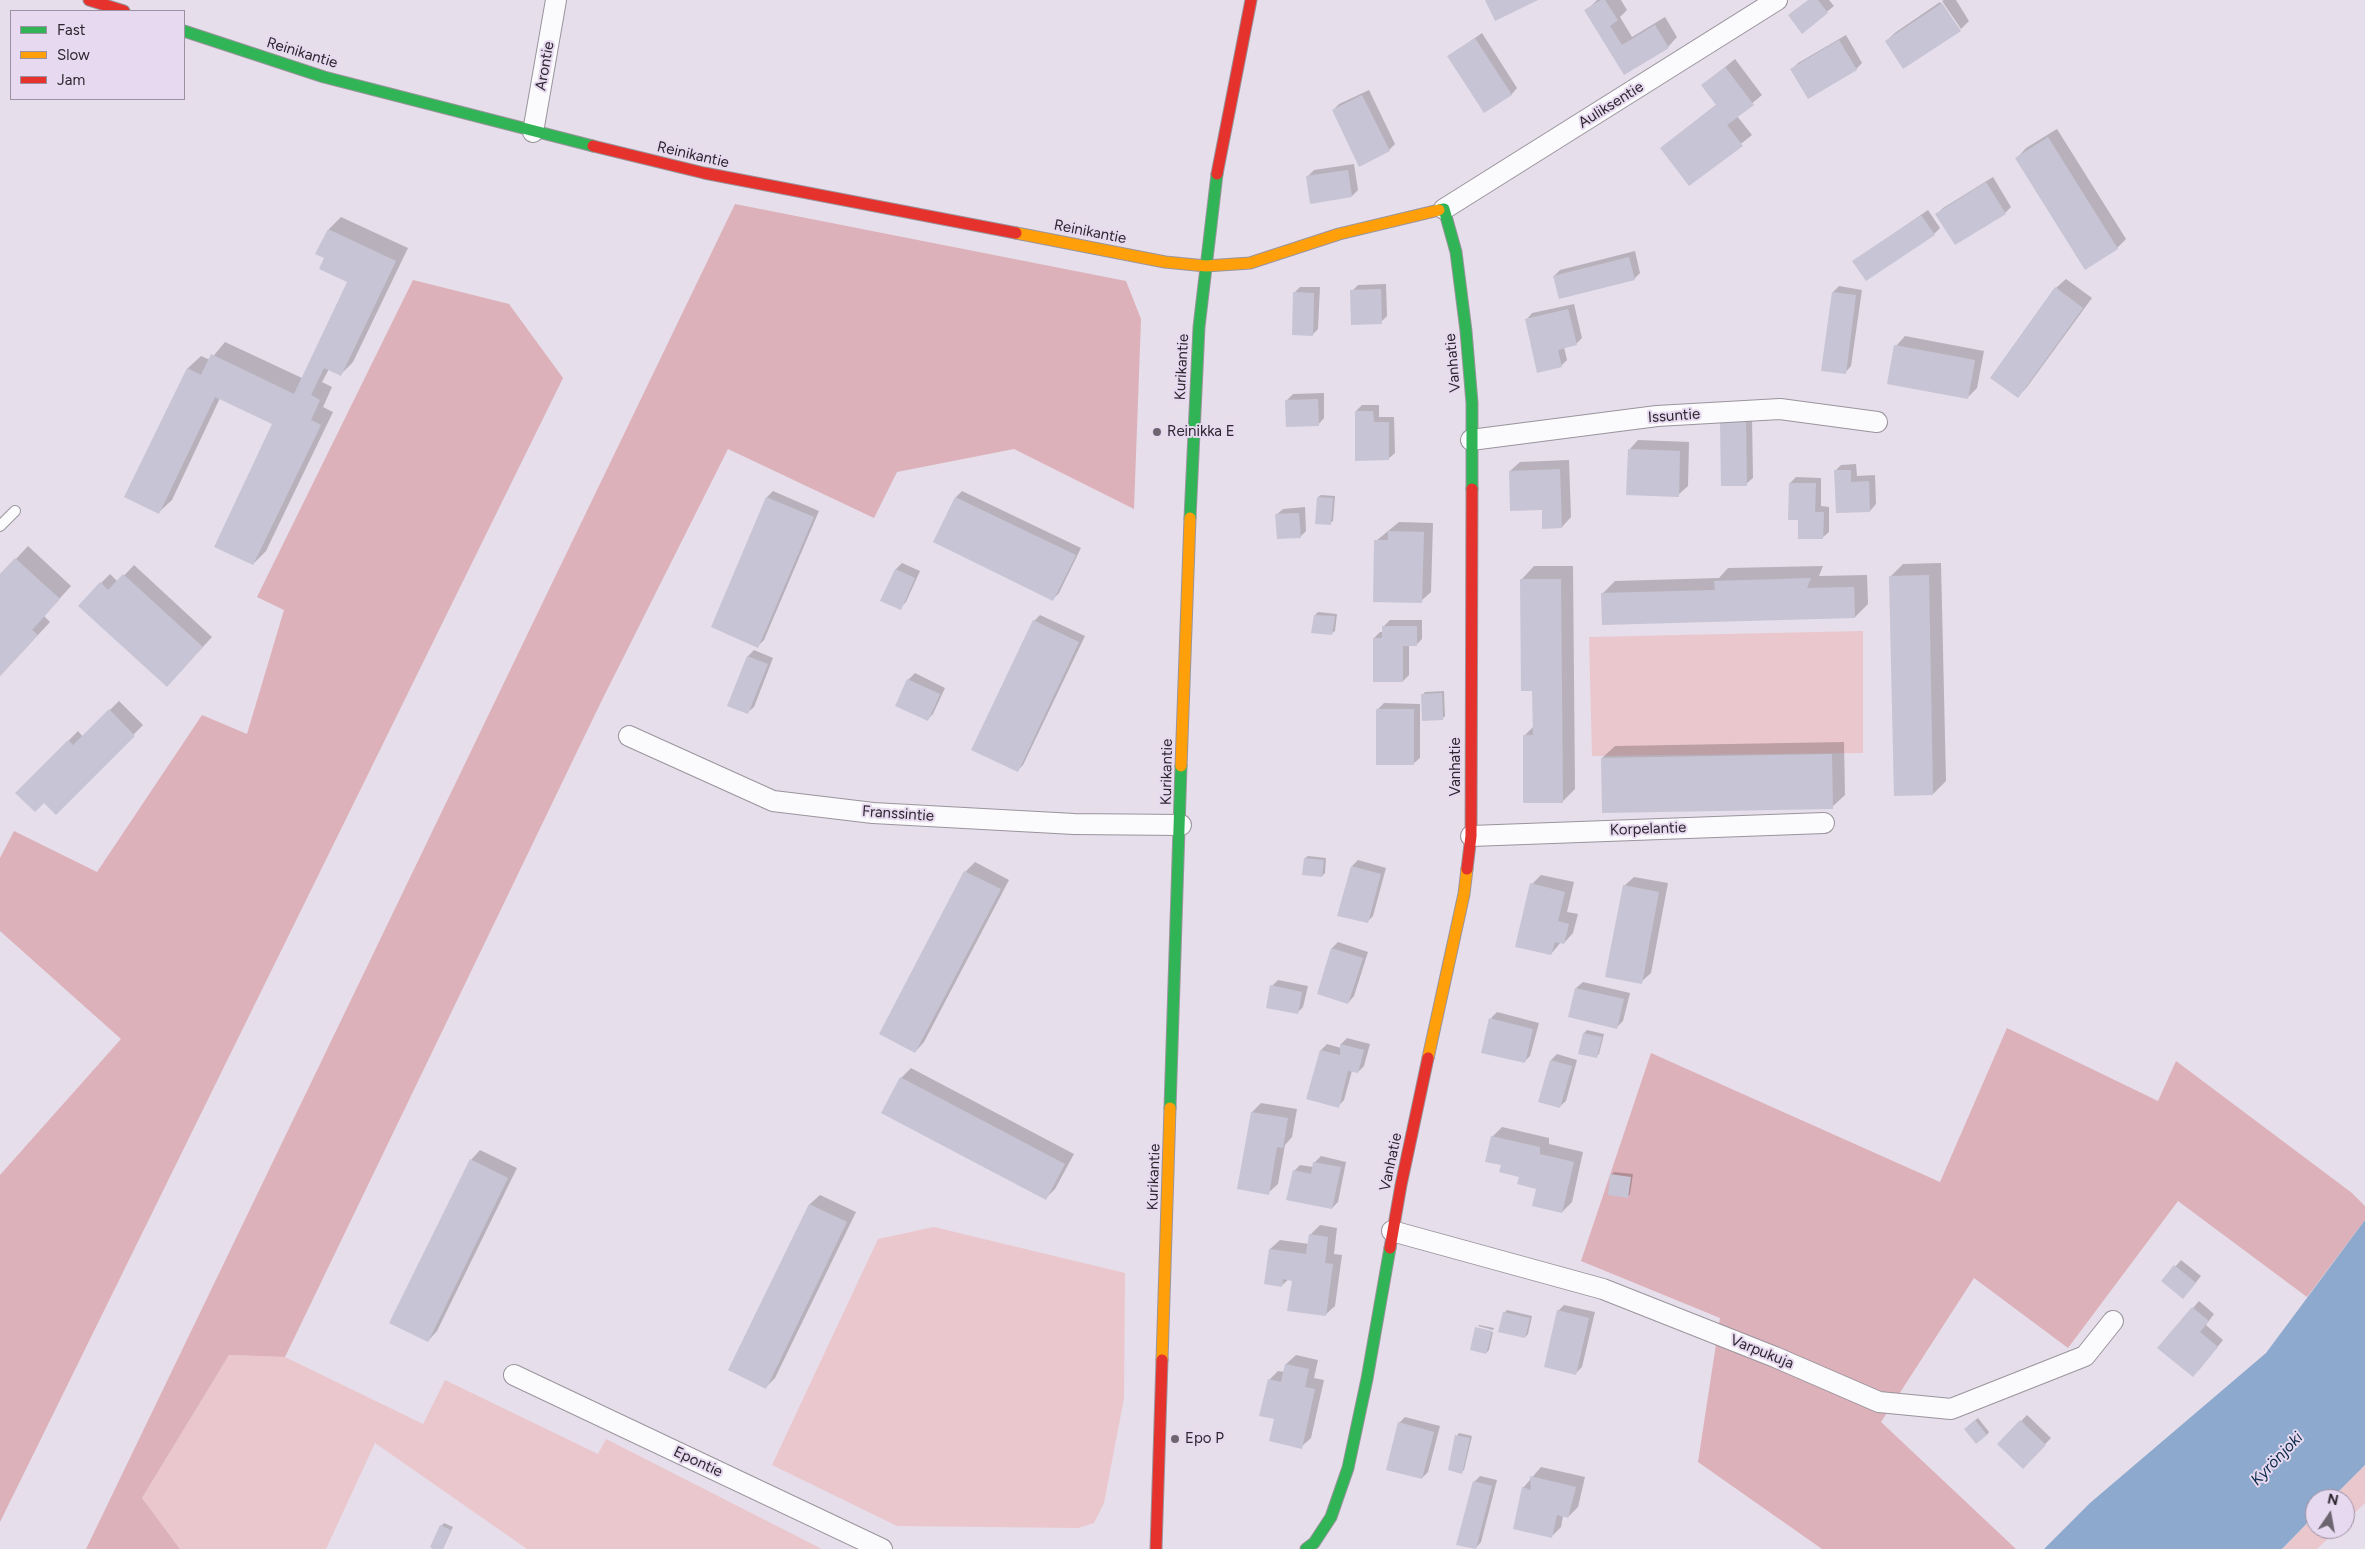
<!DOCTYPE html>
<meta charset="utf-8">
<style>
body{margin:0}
#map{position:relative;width:2365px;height:1549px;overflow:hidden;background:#e6deea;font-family:Figtree,sans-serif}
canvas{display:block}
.legend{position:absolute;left:10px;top:10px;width:175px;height:90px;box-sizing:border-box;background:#e7d9ef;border:1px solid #9c91a2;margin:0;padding:6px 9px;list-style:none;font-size:15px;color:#2c262f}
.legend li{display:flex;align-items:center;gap:10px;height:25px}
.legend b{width:25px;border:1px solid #9c91a2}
.north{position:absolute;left:2305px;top:1489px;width:50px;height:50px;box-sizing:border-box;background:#e7d9ef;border:1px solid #9c91a2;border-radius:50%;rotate:12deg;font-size:14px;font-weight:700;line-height:20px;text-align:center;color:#2c262f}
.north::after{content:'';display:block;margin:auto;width:18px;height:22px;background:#6d6670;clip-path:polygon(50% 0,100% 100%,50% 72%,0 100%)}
</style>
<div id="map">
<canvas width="2365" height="1549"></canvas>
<ul class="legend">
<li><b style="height:6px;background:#30b455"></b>Fast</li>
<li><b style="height:6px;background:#ff9f0a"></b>Slow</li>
<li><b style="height:6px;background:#e5322d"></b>Jam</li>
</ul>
<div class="north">N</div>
</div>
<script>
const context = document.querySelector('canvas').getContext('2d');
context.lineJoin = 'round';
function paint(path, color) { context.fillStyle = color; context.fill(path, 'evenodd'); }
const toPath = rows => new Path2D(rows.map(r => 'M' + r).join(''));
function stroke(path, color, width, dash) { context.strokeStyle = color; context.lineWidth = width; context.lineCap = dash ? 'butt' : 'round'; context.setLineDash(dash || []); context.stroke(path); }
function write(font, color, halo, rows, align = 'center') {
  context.font = font + ' Figtree,sans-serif'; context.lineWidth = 4; context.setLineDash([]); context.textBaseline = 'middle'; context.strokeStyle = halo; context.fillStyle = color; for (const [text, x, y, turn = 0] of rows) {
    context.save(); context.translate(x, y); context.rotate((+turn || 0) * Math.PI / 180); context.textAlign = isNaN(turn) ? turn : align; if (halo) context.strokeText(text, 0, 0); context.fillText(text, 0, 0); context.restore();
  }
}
paint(toPath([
 [1863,631,1863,753,1592,756,1589,637],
 [934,1227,1125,1273,1124,1398,1104,1503,1094,1523,1078,1528,897,1526,772,1465,878,1239],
 [229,1355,285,1357,423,1424,445,1380,598,1454,606,1439,822,1549,527,1549,375,1443,326,1549,180,1549,142,1498],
 [2365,1465,2365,1503,2345,1522,2345,1499,2331,1499],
 [2315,1515,2315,1529,2338,1529,2317,1549,2282,1549]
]), '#eac7cd');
paint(toPath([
 [735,204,1126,281,1141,319,1134,509,1014,449,897,472,874,518,728,449,601,702,285,1357,229,1355,142,1498,180,1549,86,1549],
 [413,280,509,304,563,378,0,1522,0,1175,121,1039,0,931,0,858,14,831,97,872,202,715,247,734,284,610,257,597],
 [2007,1028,2158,1101,2176,1061,2352,1193,2365,1206,2365,1220,2307,1297,2178,1201,2068,1348,1974,1278,1881,1422,2016,1549,1822,1549,1698,1462,1720,1318,1581,1261,1651,1053,1940,1182]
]), '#dcb1b9');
paint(toPath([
 [2365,1220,2365,1465,2331,1499,2315,1499,2315,1515,2282,1549,2044,1549,2090,1503,2266,1353]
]), '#8da9cd');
paint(toPath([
 [1597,0,1621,0,1627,10,1620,17,1632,37,1665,17,1677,37,1668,47,1625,73,1586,11],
 [1808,0,1829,0,1834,6,1802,32],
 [1944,0,1956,0,1969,21,1961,29,1942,1],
 [1940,2,1960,30,1903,67,1886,41,1896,32],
 [1482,33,1517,88,1511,95,1449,56],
 [1846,35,1862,63,1856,69,1792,69,1798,63],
 [1735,59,1762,95,1737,116,1752,135,1689,185,1661,148,1717,104,1703,85],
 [1369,90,1395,144,1389,150,1333,110,1339,104],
 [2057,129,2126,239,2117,248,2017,158,2026,148],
 [1354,164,1358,190,1352,196,1307,177,1314,170],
 [1993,177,2011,207,2005,213,1955,244,1937,214,1943,208],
 [1928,210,1940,228,1934,234,1854,261],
 [341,217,408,248,353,362,341,374,329,369,322,382,332,387,323,407,333,412,266,551,253,564,274,424,220,398,172,500,159,512,126,497,188,368,201,356,210,360,225,342,302,378,349,281,326,258,329,229],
 [1635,251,1640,273,1634,279,1554,276,1560,270],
 [2066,279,2092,298,2027,387,2018,397,2056,288],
 [1386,284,1387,316,1381,322,1352,291,1358,285],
 [1839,286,1862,290,1851,366,1845,373,1833,292],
 [1300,287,1320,287,1318,329,1312,335,1294,293],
 [1574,304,1582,338,1576,344,1564,347,1567,360,1561,366,1526,320,1532,313],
 [1905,336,1984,351,1977,388,1967,398,1896,346],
 [1324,393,1324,418,1318,425,1286,401,1293,394],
 [1362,405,1379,405,1379,417,1394,417,1395,453,1388,459,1356,411],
 [1752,416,1753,478,1746,484,1721,422],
 [1638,440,1689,442,1688,486,1678,495,1629,450],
 [1569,460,1571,517,1562,527,1510,471,1520,462],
 [1856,464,1857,476,1875,475,1876,504,1870,511,1835,471,1841,465],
 [1796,477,1821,478,1821,506,1829,507,1829,532,1822,538,1799,519,1790,483],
 [773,491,819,511,764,640,758,646,712,627,767,497],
 [962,491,1081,548,1059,593,1053,599,935,542,956,497],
 [1321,495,1335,496,1333,521,1330,523,1318,497],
 [1305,507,1306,531,1300,537,1276,515,1283,509],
 [1399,522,1433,523,1431,592,1421,601,1376,541],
 [28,546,71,586,44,616,50,622,0,676,0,576],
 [902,563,920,571,906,602,900,608,896,569],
 [1941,563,1946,781,1933,794,1890,577,1903,564],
 [134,565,212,637,176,676,101,583,110,574,118,582],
 [1534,566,1573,566,1575,789,1562,802,1524,736,1534,726,1534,690,1522,579],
 [1823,566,1819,576,1867,575,1868,604,1855,617,1603,593,1615,581,1719,578,1728,568],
 [1318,612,1337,614,1335,631,1332,633,1315,615],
 [1040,615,1085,636,1023,765,1017,771,1034,621],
 [1390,620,1422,620,1422,639,1416,645,1409,645,1409,675,1403,681,1374,638,1380,632,1384,632,1384,626],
 [754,650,773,658,754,707,747,713,729,705,748,656],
 [915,673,945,688,933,714,927,720,896,705,908,680],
 [1444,691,1445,716,1442,719,1423,694,1425,692],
 [119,701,143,725,56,813,44,801,17,793,78,731,83,737],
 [1384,703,1420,704,1420,758,1413,764,1378,709],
 [1844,742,1845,795,1832,807,1602,758,1615,746],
 [1308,856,1326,858,1325,873,1322,876,1305,858],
 [1358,860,1386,868,1373,916,1367,922,1352,866],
 [975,862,1009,880,924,1042,915,1052,965,872],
 [1541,875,1574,882,1567,912,1578,914,1573,933,1564,943,1561,942,1551,954,1532,884],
 [1634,877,1668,883,1651,973,1641,982,1624,886],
 [1338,942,1368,952,1354,996,1348,1003,1332,948],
 [1278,980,1308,986,1303,1007,1297,1013,1272,986],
 [1583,982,1630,993,1623,1021,1617,1027,1576,988],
 [1497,1012,1539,1023,1530,1056,1524,1062,1491,1018],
 [1587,1030,1604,1034,1599,1054,1597,1056,1580,1053,1584,1033],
 [1347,1038,1370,1044,1364,1066,1358,1072,1352,1071,1344,1100,1338,1106,1321,1050,1327,1044,1341,1048,1341,1044],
 [1557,1054,1577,1060,1566,1101,1559,1107,1539,1101,1551,1060],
 [911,1068,1074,1154,1055,1189,1046,1198,901,1078],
 [1261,1103,1297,1109,1292,1137,1285,1145,1278,1184,1268,1193,1252,1112],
 [1502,1127,1549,1138,1549,1144,1583,1152,1572,1202,1562,1212,1538,1188,1502,1165,1492,1137],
 [480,1150,517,1168,437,1331,428,1341,471,1160],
 [1321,1156,1346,1162,1338,1202,1332,1208,1294,1171,1300,1165,1313,1167,1314,1163],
 [1614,1172,1633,1174,1630,1194,1628,1196,1611,1175],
 [820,1195,856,1212,775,1378,766,1387,730,1370,810,1204],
 [1320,1225,1337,1228,1334,1254,1342,1255,1335,1306,1325,1315,1293,1280,1289,1279,1282,1285,1270,1249,1280,1240,1309,1244,1310,1235],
 [2181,1260,2201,1276,2189,1291,2163,1281],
 [2199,1301,2214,1314,2206,1325,2223,1340,2199,1370,2159,1348],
 [1564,1305,1595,1312,1582,1367,1576,1373,1558,1311],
 [1507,1310,1532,1316,1528,1334,1525,1337,1504,1313],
 [1479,1325,1494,1328,1493,1330,1478,1326],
 [1477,1329,1493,1332,1489,1350,1486,1353],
 [1296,1355,1318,1360,1314,1378,1324,1380,1311,1438,1301,1447,1269,1380,1278,1371,1285,1372,1286,1364],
 [2027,1415,2051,1438,2023,1467,1999,1444],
 [1405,1417,1440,1426,1428,1472,1422,1478,1399,1423],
 [1978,1418,1989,1432,1987,1435,1968,1426],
 [1459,1433,1472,1436,1464,1470,1461,1472,1457,1436],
 [1541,1467,1585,1477,1578,1507,1568,1517,1563,1516,1561,1527,1551,1537,1523,1488],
 [1480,1476,1497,1480,1481,1542,1475,1549,1474,1482],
 [444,1523,453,1527,443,1549,436,1549,441,1526]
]), '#0003');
paint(toPath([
 [1485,0,1538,0,1495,21],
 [1601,0,1605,0,1618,20,1610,26,1622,45,1655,25,1669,48,1624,75,1584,10],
 [1808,0,1818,0,1828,13,1802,34,1788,15],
 [1942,3,1961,31,1903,69,1885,41],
 [1475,38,1512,95,1484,113,1447,56],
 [1839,40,1857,70,1808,99,1790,69],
 [1725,67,1754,105,1727,125,1743,146,1689,186,1660,148,1716,105,1701,85],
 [1362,95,1390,151,1359,167,1332,110],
 [2048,137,2118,249,2085,270,2015,158],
 [1348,170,1352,197,1310,204,1306,176],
 [1986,182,2006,214,1955,245,1935,214],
 [1921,215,1935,235,1866,281,1852,261],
 [328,229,396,261,341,376,324,368,311,395,320,400,311,420,321,425,253,565,214,547,272,424,215,397,159,514,124,497,187,368,201,375,211,354,294,394,347,282,319,269,324,258,315,254],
 [1629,257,1635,280,1559,299,1553,276],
 [2055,287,2083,308,2018,398,1990,378],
 [1381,289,1382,324,1351,325,1350,290],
 [1293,292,1314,293,1313,336,1292,335],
 [1832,292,1856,295,1846,374,1821,371],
 [1568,309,1577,345,1558,350,1562,367,1537,373,1525,319],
 [1894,345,1975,360,1968,399,1887,384],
 [1318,399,1319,426,1286,427,1285,400],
 [1355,411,1373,411,1374,422,1389,422,1389,460,1355,461],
 [1720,422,1746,422,1747,486,1721,486],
 [1628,449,1680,451,1679,497,1626,495],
 [1560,469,1562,528,1542,529,1542,510,1510,511,1509,471],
 [1834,470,1851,470,1851,482,1869,481,1870,512,1836,513],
 [1789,483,1816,483,1815,512,1824,512,1823,539,1798,539,1798,520,1788,520],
 [766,497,814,517,758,648,711,627],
 [955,497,1076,555,1053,601,933,542],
 [1317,497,1333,498,1331,525,1315,524],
 [1299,513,1301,538,1277,539,1275,514],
 [1388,531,1424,532,1422,603,1373,602,1374,540,1388,540],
 [15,558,60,599,32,630,38,635,0,676,0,574],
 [895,569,915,578,901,610,880,601],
 [123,574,203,647,167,687,78,606,100,582,108,590],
 [1929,575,1933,795,1894,796,1889,576],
 [1811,578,1807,588,1854,587,1855,618,1602,625,1601,593,1715,590,1714,581],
 [1520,579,1561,579,1563,803,1523,803,1523,735,1533,735,1532,691,1521,691],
 [1314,615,1335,616,1332,635,1311,633],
 [1033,620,1079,642,1018,772,971,750],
 [1382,626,1417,626,1417,646,1403,646,1403,682,1373,682,1373,638,1382,638],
 [747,656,768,664,748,714,727,706],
 [907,679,940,694,928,721,895,706],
 [1442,693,1443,720,1422,721,1421,694],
 [109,709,135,736,56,815,44,803,35,812,15,793,68,740,73,745],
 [1376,709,1414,709,1414,765,1376,765],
 [1832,754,1833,809,1602,813,1601,758],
 [1304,858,1324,860,1322,877,1302,875],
 [1351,866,1381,874,1368,923,1337,916],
 [964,871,1001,889,915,1053,879,1034],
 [1530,883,1565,892,1558,921,1569,924,1564,944,1555,942,1551,955,1515,947],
 [1623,885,1659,892,1642,984,1605,977],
 [1331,948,1363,958,1348,1004,1317,994],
 [1270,985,1302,992,1298,1014,1266,1008],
 [1575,988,1624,999,1617,1029,1568,1017],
 [1489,1018,1533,1029,1525,1063,1481,1053],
 [1583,1033,1602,1037,1597,1058,1578,1054],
 [1340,1044,1364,1050,1358,1073,1348,1071,1339,1108,1306,1099,1320,1050,1340,1055],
 [1550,1060,1572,1066,1560,1108,1538,1102],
 [900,1077,1065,1164,1046,1200,881,1113],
 [1251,1112,1288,1118,1283,1148,1277,1147,1269,1195,1237,1189],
 [1491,1136,1540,1147,1540,1154,1574,1162,1562,1213,1532,1206,1536,1189,1517,1184,1519,1177,1499,1172,1501,1165,1485,1162],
 [470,1159,508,1178,428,1342,389,1323],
 [1313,1162,1341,1167,1332,1209,1286,1200,1293,1170,1311,1174],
 [1610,1174,1631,1177,1628,1198,1608,1195],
 [809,1204,847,1222,766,1389,728,1370],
 [1309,1234,1328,1237,1325,1263,1333,1264,1326,1316,1287,1311,1292,1281,1283,1279,1282,1287,1264,1284,1269,1249,1306,1254],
 [2174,1265,2196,1283,2183,1299,2161,1281],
 [2192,1307,2209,1321,2200,1332,2218,1347,2193,1377,2157,1348],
 [1557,1310,1589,1318,1576,1375,1544,1367],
 [1503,1312,1530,1318,1525,1338,1498,1332],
 [1475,1327,1492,1331,1486,1354,1470,1350],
 [1285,1364,1309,1369,1305,1387,1315,1389,1302,1449,1269,1441,1274,1419,1259,1416,1268,1379,1281,1382],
 [1975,1420,1987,1435,1976,1444,1964,1429],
 [2020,1420,2046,1445,2023,1469,1997,1444],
 [1398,1422,1434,1432,1422,1479,1386,1470],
 [1455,1435,1470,1438,1462,1474,1448,1470],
 [1530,1476,1576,1487,1568,1518,1557,1515,1552,1538,1513,1529,1522,1487,1531,1490],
 [1473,1481,1492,1486,1476,1549,1456,1545],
 [440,1525,451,1530,443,1549,433,1549,430,1547]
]), '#c7c4d5');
const lane = toPath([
 [0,526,15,511]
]);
const street = toPath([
 [533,132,556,0],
 [1444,209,1777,0],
 [1471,440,1657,416,1780,409,1877,422],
 [629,736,773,801,873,813,1074,824,1181,825],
 [1471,836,1824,823],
 [1392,1231,1603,1289,1775,1357,1879,1402,1951,1409,2085,1356,2113,1321],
 [514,1375,882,1549]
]);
const fast = toPath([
 [184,31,324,77,593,146],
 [1439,210,1444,209,1456,252,1466,331,1472,403,1472,489],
 [1190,518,1199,327,1217,174],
 [1170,1108,1181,766],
 [1306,1549,1314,1543,1331,1517,1348,1468,1367,1379,1390,1248]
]);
const slow = toPath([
 [1016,233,1165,262,1206,266,1250,263,1339,234,1439,210],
 [1181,766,1190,518],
 [1428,1058,1464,894,1467,869],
 [1162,1360,1170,1108]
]);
const jam = toPath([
 [89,0,124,11],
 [593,146,704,173,1016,233],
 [1217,174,1251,0],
 [1467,869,1471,836,1472,489],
 [1390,1248,1401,1185,1428,1058],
 [1156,1549,1162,1360]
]);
stroke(lane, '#9a949d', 12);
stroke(street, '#9a949d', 22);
stroke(fast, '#9a949d', 13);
stroke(slow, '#9a949d', 13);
stroke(jam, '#9a949d', 13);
stroke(lane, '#fbfafc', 10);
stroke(street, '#fbfafc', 20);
stroke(fast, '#30b455', 11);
stroke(slow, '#ff9f0a', 11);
stroke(jam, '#e5322d', 11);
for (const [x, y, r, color] of [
 [1157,432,5,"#6d6670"],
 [1175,1439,5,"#6d6670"]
]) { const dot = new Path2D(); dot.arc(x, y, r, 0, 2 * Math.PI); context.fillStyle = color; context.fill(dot); stroke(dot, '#e7d9ef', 2); }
write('15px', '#2c262f', '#e7d9ef', [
 ["Reinikantie",302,53,17],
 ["Arontie",545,66,-80],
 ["Auliksentie",1611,105,-32],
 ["Reinikantie",693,155,13],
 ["Reinikantie",1090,232,11],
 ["Vanhatie",1453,363,-95],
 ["Kurikantie",1182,367,-87],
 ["Issuntie",1674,416,-4],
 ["Vanhatie",1456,767,-90],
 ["Kurikantie",1167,772,-89],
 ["Franssintie",898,814,4],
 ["Korpelantie",1648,829,-2],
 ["Vanhatie",1391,1162,-78],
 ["Kurikantie",1154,1177,-88],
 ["Varpukuja",1762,1352,22],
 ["Epontie",698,1462,25]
]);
write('15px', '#2c262f', '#e7d9ef', [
 ["Reinikka E",1167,432],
 ["Epo P",1185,1439]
], 'left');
write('italic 16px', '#0b2b4b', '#e7d9ef', [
 ["Kyrönjoki",2277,1459,-46]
]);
</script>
